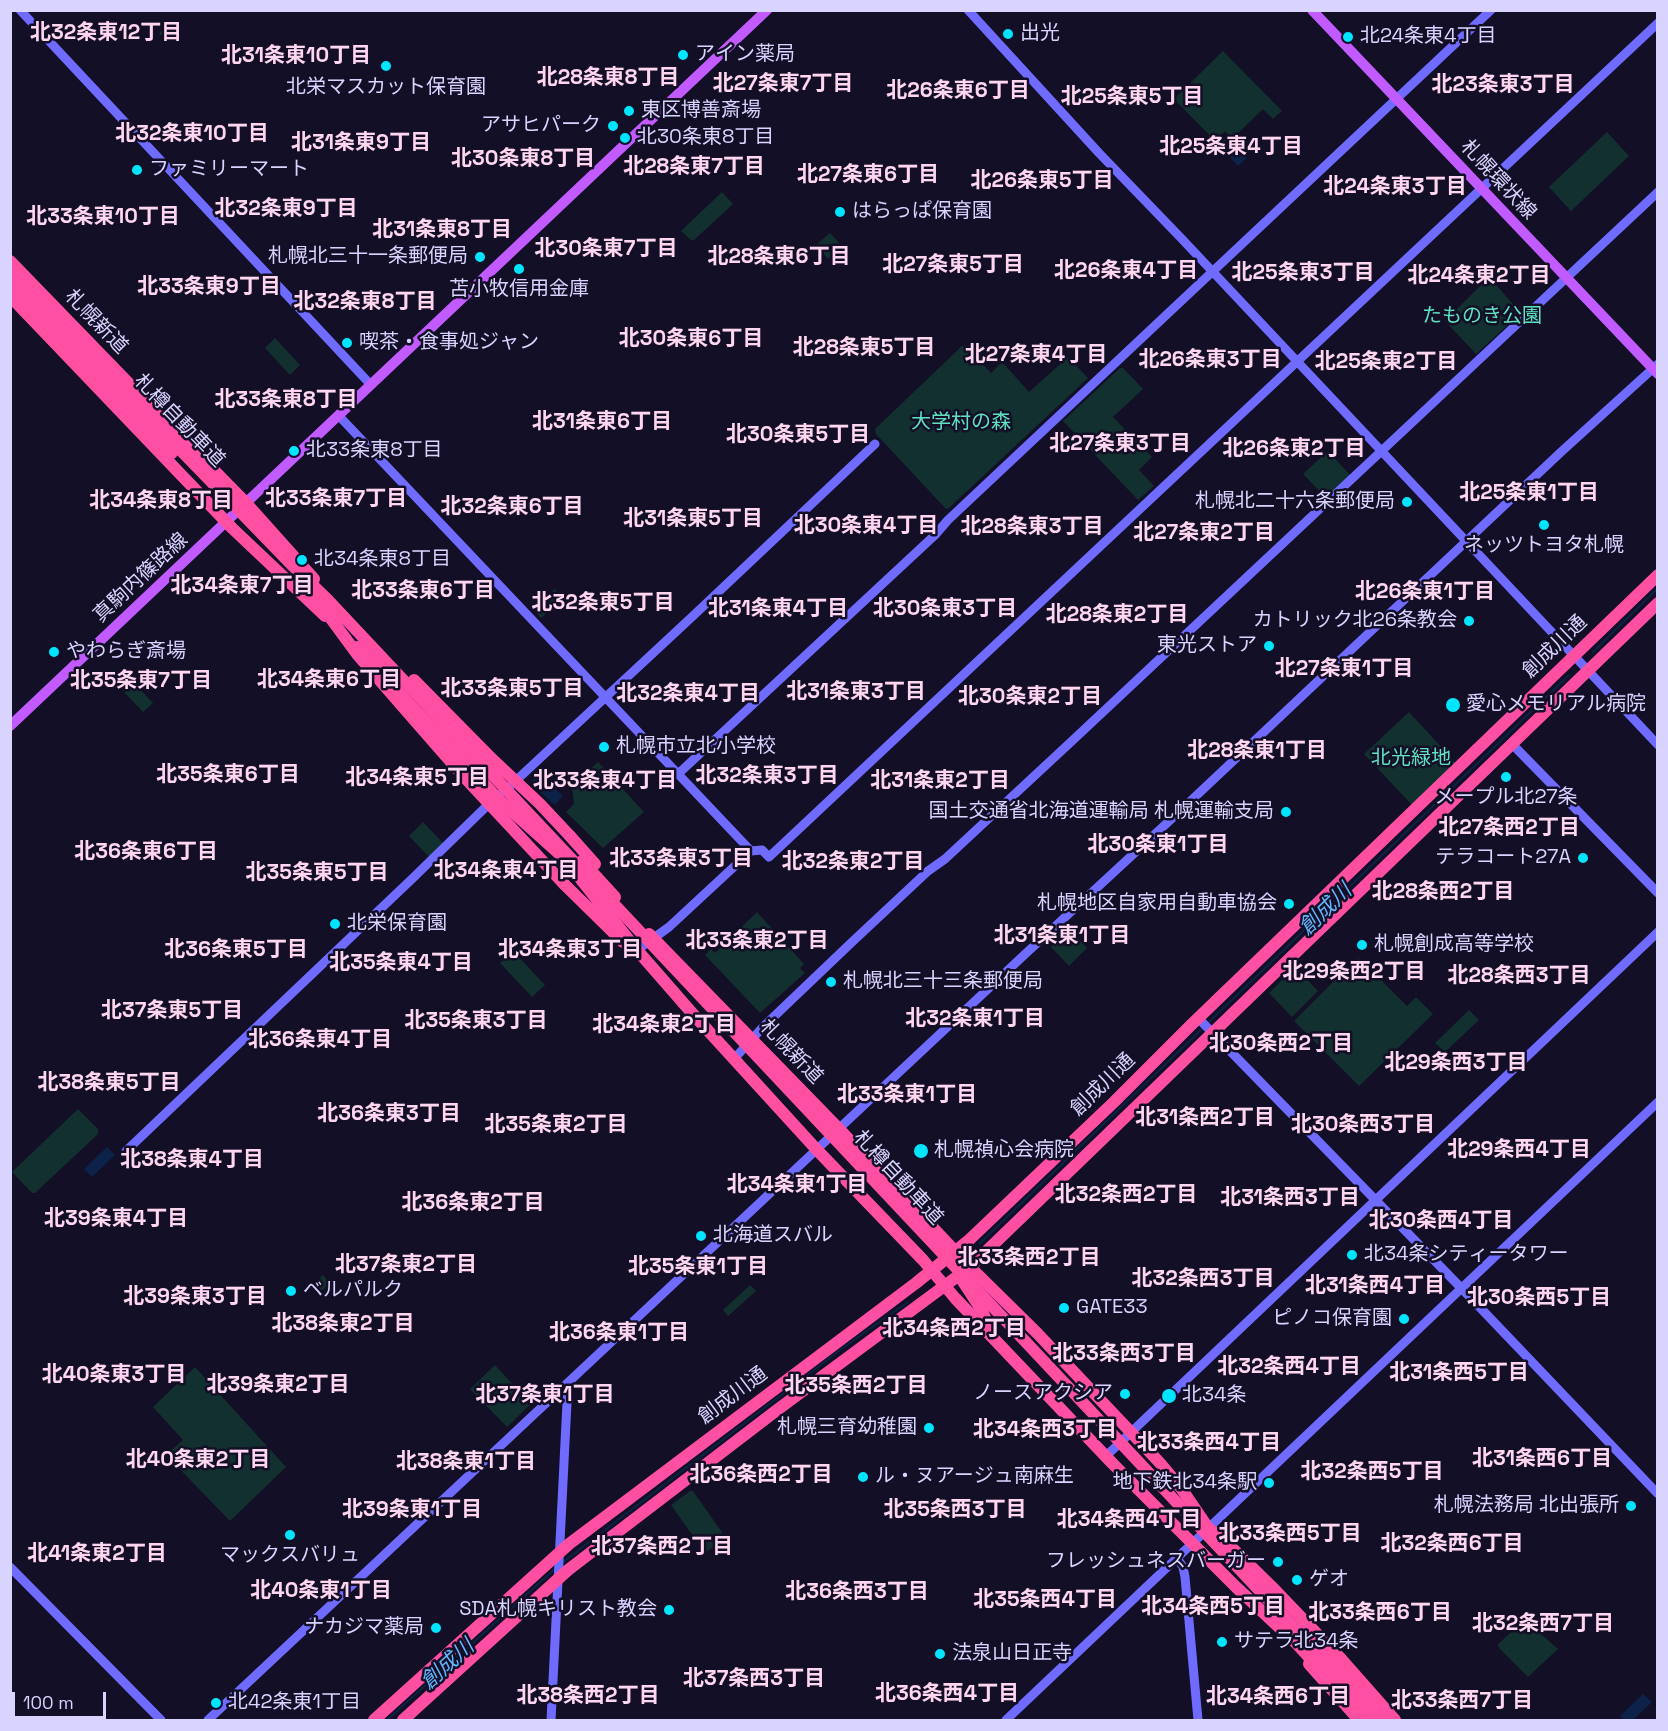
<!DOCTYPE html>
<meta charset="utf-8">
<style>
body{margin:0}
#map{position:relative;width:1668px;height:1731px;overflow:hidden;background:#130f26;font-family:"Space Grotesk",sans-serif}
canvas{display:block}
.frame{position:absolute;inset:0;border:12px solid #d9d4ff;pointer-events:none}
.scale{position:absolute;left:12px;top:1692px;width:94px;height:27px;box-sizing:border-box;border:3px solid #d9d4ff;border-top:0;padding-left:8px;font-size:18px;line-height:21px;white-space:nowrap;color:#d9d4ff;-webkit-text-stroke:4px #130f26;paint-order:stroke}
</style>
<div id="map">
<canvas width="1668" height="1731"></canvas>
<div class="frame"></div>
<div class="scale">100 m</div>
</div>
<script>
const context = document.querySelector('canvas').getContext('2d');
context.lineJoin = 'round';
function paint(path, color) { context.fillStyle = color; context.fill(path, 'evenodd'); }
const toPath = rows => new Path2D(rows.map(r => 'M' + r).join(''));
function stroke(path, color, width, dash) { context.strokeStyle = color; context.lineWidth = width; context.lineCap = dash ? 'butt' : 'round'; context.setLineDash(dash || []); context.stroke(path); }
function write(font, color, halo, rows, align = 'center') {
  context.font = font + ' "Space Grotesk","Noto Sans JP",sans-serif'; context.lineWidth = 5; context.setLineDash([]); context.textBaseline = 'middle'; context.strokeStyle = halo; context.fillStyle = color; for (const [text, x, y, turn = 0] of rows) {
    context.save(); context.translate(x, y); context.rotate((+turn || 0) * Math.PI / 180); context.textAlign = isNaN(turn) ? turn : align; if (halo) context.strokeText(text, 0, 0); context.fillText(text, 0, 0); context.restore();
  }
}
paint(toPath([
 [172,20,180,29,167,42,159,33],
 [1223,51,1282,111,1273,119,1263,109,1232,139,1225,131,1215,141,1174,99],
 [1607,132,1629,156,1571,211,1549,187],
 [722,192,733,204,694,240,691,240,681,231],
 [830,233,842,246,828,259,816,245],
 [1489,277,1521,313,1476,354,1445,321],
 [275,338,300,365,290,375,265,348],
 [962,346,966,346,991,373,1000,364,1004,364,1029,392,1068,357,1088,378,949,508,946,509,876,434,875,429],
 [1120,368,1123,368,1143,389,1113,417,1152,457,1139,470,1154,486,1138,500,1063,421],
 [1328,451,1351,476,1327,499,1303,474],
 [555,589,563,598,541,618,533,609],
 [134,683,153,703,143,712,124,692],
 [1409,712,1456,763,1412,805,1364,754],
 [598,762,644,812,603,848,566,812,574,804,572,786],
 [423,822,443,843,429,857,409,836],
 [757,912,804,964,800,968,805,973,760,1013,705,955,711,949,715,953],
 [1069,929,1087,948,1069,966,1051,947],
 [513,951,545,985,532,997,500,963],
 [1358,957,1407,1006,1416,997,1433,1014,1359,1086,1294,1021],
 [1295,967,1318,991,1292,1017,1269,993],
 [1469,1010,1479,1020,1445,1052,1435,1043],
 [78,1109,98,1129,98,1134,35,1193,32,1193,12,1172],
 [323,1275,330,1283,320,1292,312,1285],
 [750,1285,756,1291,728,1316,723,1310],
 [495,1365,531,1404,507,1427,470,1389],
 [195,1367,286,1467,230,1521,166,1455,183,1440,153,1407],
 [690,1491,693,1491,726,1538,705,1553,671,1505],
 [1525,1620,1558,1649,1528,1677,1499,1648,1498,1644]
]), '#12302f');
paint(toPath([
 [1226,136,1247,158,1238,166,1217,144],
 [538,774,563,796,555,805,530,783],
 [107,1147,115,1155,92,1177,84,1169],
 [1643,1694,1652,1702,1633,1720,1625,1720,1620,1716]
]), '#0c2248');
stroke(toPath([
 [1593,652,1658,588],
 [1208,1023,1569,675],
 [979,1244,1204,1027],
 [563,1562,844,1347,908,1302],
 [387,1720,556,1568]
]), '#0c2248', 2);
stroke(toPath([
 [20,10,371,385],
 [968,10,1099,153,1181,238,1658,745],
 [339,416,751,851],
 [1512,744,1658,893],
 [678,774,935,535,948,520,1491,10],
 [637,950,669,927,751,851,762,850,769,857,1658,23],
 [1198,1018,1469,1296,1658,1494],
 [734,1059,763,1027,851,943,928,871,945,859,1073,740,1658,192],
 [126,1151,414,877,496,797,509,787,694,615,875,444],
 [1106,1456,1658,932],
 [1177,1558,1183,1567,1185,1577,1198,1720],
 [10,1567,161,1720],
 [208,1720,1022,957,1180,811,1561,452,1658,364],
 [551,1720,568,1383],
 [1006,1720,1658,1102]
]), '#6f6bff', 9);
stroke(toPath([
 [1312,10,1658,374],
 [10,726,767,10]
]), '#c25bff', 10);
stroke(toPath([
 [10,261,139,394,246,503,314,579],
 [10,296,232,528,325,616],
 [357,647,419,714,458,754,496,797,564,858,637,950,692,1013,817,1150,923,1260,955,1298,1113,1464,1236,1587,1296,1643,1317,1666],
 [570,836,595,864],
 [582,861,615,897],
 [564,884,623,942],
 [649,934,839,1129,970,1267,1037,1333,1160,1463,1181,1488,1215,1538],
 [962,1280,981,1309,992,1333],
 [1211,1530,1226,1542,1271,1586,1342,1660,1395,1720],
 [1309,1664,1359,1720],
 [374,1720,569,1544,916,1283,968,1241,1114,1102,1191,1025,1658,575],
 [403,1720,568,1570,777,1410,970,1267,1658,603]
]), '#ff4fa3', 12);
stroke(toPath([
 [10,274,293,566,328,600,1291,1624,1347,1680,1382,1720],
 [10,287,172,453],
 [315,597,357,654,410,715,466,779,564,884],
 [414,680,489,756,540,804,570,836],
 [1313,1657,1370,1720]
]), '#ff4fa3', 12);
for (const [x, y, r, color] of [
 [1008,34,6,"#00e5ff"],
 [1348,37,6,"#00e5ff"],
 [683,55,6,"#00e5ff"],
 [386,66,6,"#00e5ff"],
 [629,111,6,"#00e5ff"],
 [613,126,6,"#00e5ff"],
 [625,138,6,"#00e5ff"],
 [137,170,6,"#00e5ff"],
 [840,212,6,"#00e5ff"],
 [480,257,6,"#00e5ff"],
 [519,269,6,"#00e5ff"],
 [347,343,6,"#00e5ff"],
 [294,451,6,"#00e5ff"],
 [1407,502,6,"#00e5ff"],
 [1544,525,6,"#00e5ff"],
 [302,560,6,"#00e5ff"],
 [1469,621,6,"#00e5ff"],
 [1269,646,6,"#00e5ff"],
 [54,652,6,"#00e5ff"],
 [1453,705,8,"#00e5ff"],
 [604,747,6,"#00e5ff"],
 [1506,777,6,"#00e5ff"],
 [1286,812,6,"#00e5ff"],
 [1583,858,6,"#00e5ff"],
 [1289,904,6,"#00e5ff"],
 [335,924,6,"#00e5ff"],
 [1362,945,6,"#00e5ff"],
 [831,982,6,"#00e5ff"],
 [921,1151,8,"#00e5ff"],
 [701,1236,6,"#00e5ff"],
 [1352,1255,6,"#00e5ff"],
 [291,1291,6,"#00e5ff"],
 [1064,1308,6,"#00e5ff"],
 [1404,1319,6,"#00e5ff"],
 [1125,1394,6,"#00e5ff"],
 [1169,1396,8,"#00e5ff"],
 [929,1428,6,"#00e5ff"],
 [863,1477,6,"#00e5ff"],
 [1269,1483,6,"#00e5ff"],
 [1631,1506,6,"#00e5ff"],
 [290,1535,6,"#00e5ff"],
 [1278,1562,6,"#00e5ff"],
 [1297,1580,6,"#00e5ff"],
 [669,1610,6,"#00e5ff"],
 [436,1628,6,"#00e5ff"],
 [1222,1642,6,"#00e5ff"],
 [940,1654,6,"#00e5ff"],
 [216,1703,6,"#00e5ff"]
]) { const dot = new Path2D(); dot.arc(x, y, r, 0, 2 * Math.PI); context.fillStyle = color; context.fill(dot); stroke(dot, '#130f26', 2); }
write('20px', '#d9d4ff', '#130f26', [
 ["出光",1020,34],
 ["北24条東4丁目",1360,37],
 ["アイン薬局",695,55],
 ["北栄マスカット保育園",386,88,"center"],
 ["東区博善斎場",641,111],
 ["アサヒパーク",601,126,"right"],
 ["北30条東8丁目",637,138],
 ["ファミリーマート",149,170],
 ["はらっぱ保育園",852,212],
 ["札幌北三十一条郵便局",468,257,"right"],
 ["苫小牧信用金庫",519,290,"center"],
 ["喫茶・食事処ジャン",359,343],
 ["北33条東8丁目",306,451],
 ["札幌北二十六条郵便局",1395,502,"right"],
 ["ネッツトヨタ札幌",1544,546,"center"],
 ["北34条東8丁目",314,560],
 ["カトリック北26条教会",1457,621,"right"],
 ["東光ストア",1257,646,"right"],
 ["やわらぎ斎場",66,652],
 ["愛心メモリアル病院",1466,705],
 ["札幌市立北小学校",616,747],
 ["メープル北27条",1506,798,"center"],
 ["国土交通省北海道運輸局 札幌運輸支局",1274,812,"right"],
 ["テラコート27A",1571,858,"right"],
 ["札幌地区自家用自動車協会",1277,904,"right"],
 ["北栄保育園",347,924],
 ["札幌創成高等学校",1374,945],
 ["札幌北三十三条郵便局",843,982],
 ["札幌禎心会病院",934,1151],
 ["北海道スバル",713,1236],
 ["北34条シティータワー",1364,1255],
 ["ベルパルク",303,1291],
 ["GATE33",1076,1308],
 ["ピノコ保育園",1392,1319,"right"],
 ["ノースアクシア",1113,1394,"right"],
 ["北34条",1182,1396],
 ["札幌三育幼稚園",917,1428,"right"],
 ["ル・ヌアージュ南麻生",875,1477],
 ["地下鉄北34条駅",1257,1483,"right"],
 ["札幌法務局 北出張所",1619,1506,"right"],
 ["マックスバリュ",290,1556,"center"],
 ["フレッシュネスバーガー",1266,1562,"right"],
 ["ゲオ",1309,1580],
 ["SDA札幌キリスト教会",657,1610,"right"],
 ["ナカジマ薬局",424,1628,"right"],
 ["サテラ北34条",1234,1642],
 ["法泉山日正寺",952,1654],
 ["北42条東1丁目",228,1703]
], 'left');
write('20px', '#d9d4ff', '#130f26', [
 ["札幌環状線",1498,180,47],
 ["札幌新道",96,322,46],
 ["札樽自動車道",179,421,46],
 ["真駒内篠路線",141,578,-43],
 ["創成川通",1555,647,-44],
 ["札幌新道",791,1052,46],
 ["創成川通",1103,1085,-44],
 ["札樽自動車道",898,1178,47],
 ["創成川通",733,1396,-37]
]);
write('20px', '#5fe0c0', '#130f26', [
 ["たものき公園",1482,317],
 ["大学村の森",961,423],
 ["北光緑地",1411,759]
]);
write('bold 21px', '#ffd6f0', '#130f26', [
 ["北32条東12丁目",106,33],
 ["北31条東10丁目",296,56],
 ["北28条東8丁目",608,78],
 ["北27条東7丁目",783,84],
 ["北23条東3丁目",1503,85],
 ["北26条東6丁目",958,91],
 ["北25条東5丁目",1132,97],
 ["北32条東10丁目",192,134],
 ["北31条東9丁目",361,143],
 ["北25条東4丁目",1231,147],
 ["北30条東8丁目",523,159],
 ["北28条東7丁目",694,167],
 ["北27条東6丁目",868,175],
 ["北26条東5丁目",1042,181],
 ["北24条東3丁目",1395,187],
 ["北32条東9丁目",286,209],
 ["北33条東10丁目",103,217],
 ["北31条東8丁目",442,230],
 ["北30条東7丁目",606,249],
 ["北28条東6丁目",779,257],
 ["北27条東5丁目",953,265],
 ["北26条東4丁目",1126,271],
 ["北25条東3丁目",1303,273],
 ["北24条東2丁目",1479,276],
 ["北33条東9丁目",209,287],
 ["北32条東8丁目",365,302],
 ["北30条東6丁目",691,339],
 ["北28条東5丁目",864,348],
 ["北27条東4丁目",1036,355],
 ["北26条東3丁目",1210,360],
 ["北25条東2丁目",1386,362],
 ["北33条東8丁目",286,400],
 ["北31条東6丁目",602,422],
 ["北30条東5丁目",798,435],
 ["北27条東3丁目",1120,444],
 ["北26条東2丁目",1294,449],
 ["北25条東1丁目",1529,493],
 ["北33条東7丁目",336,499],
 ["北34条東8丁目",161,501],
 ["北32条東6丁目",512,507],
 ["北31条東5丁目",693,519],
 ["北30条東4丁目",866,526],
 ["北28条東3丁目",1032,527],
 ["北27条東2丁目",1204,533],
 ["北34条東7丁目",242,586],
 ["北33条東6丁目",423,591],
 ["北26条東1丁目",1425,592],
 ["北32条東5丁目",603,603],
 ["北31条東4丁目",778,609],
 ["北30条東3丁目",945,609],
 ["北28条東2丁目",1117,615],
 ["北27条東1丁目",1344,669],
 ["北34条東6丁目",329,680],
 ["北35条東7丁目",141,681],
 ["北33条東5丁目",512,689],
 ["北31条東3丁目",856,692],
 ["北32条東4丁目",688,694],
 ["北30条東2丁目",1030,697],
 ["北28条東1丁目",1257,751],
 ["北35条東6丁目",228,775],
 ["北32条東3丁目",767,776],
 ["北34条東5丁目",417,778],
 ["北33条東4丁目",605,781],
 ["北31条東2丁目",940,781],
 ["北27条西2丁目",1509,828],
 ["北30条東1丁目",1158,845],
 ["北36条東6丁目",146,852],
 ["北33条東3丁目",681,859],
 ["北32条東2丁目",853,862],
 ["北34条東4丁目",506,871],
 ["北35条東5丁目",317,873],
 ["北28条西2丁目",1443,892],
 ["北31条東1丁目",1062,936],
 ["北33条東2丁目",757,941],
 ["北36条東5丁目",236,950],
 ["北34条東3丁目",570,950],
 ["北35条東4丁目",401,963],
 ["北29条西2丁目",1354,972],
 ["北28条西3丁目",1519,976],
 ["北37条東5丁目",172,1011],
 ["北32条東1丁目",975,1019],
 ["北35条東3丁目",476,1021],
 ["北34条東2丁目",664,1025],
 ["北36条東4丁目",320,1040],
 ["北30条西2丁目",1281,1044],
 ["北29条西3丁目",1456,1063],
 ["北38条東5丁目",109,1083],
 ["北33条東1丁目",907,1095],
 ["北36条東3丁目",389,1114],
 ["北31条西2丁目",1205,1118],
 ["北35条東2丁目",556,1125],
 ["北30条西3丁目",1363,1125],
 ["北29条西4丁目",1519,1150],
 ["北38条東4丁目",192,1160],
 ["北34条東1丁目",797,1185],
 ["北32条西2丁目",1126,1195],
 ["北31条西3丁目",1290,1198],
 ["北36条東2丁目",473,1203],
 ["北39条東4丁目",116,1219],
 ["北30条西4丁目",1441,1221],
 ["北33条西2丁目",1029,1258],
 ["北37条東2丁目",406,1265],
 ["北35条東1丁目",698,1267],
 ["北32条西3丁目",1203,1279],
 ["北31条西4丁目",1375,1286],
 ["北39条東3丁目",195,1297],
 ["北30条西5丁目",1539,1298],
 ["北38条東2丁目",343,1324],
 ["北34条西2丁目",954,1329],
 ["北36条東1丁目",619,1333],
 ["北33条西3丁目",1124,1354],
 ["北32条西4丁目",1289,1367],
 ["北31条西5丁目",1459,1373],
 ["北40条東3丁目",114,1375],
 ["北39条東2丁目",278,1385],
 ["北35条西2丁目",856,1386],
 ["北37条東1丁目",545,1395],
 ["北34条西3丁目",1045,1430],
 ["北33条西4丁目",1209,1443],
 ["北31条西6丁目",1542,1459],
 ["北40条東2丁目",198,1460],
 ["北38条東1丁目",466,1462],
 ["北32条西5丁目",1372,1472],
 ["北36条西2丁目",761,1475],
 ["北39条東1丁目",412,1510],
 ["北35条西3丁目",955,1510],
 ["北34条西4丁目",1129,1520],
 ["北33条西5丁目",1290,1534],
 ["北32条西6丁目",1452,1544],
 ["北37条西2丁目",662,1547],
 ["北41条東2丁目",97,1554],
 ["北40条東1丁目",321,1591],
 ["北36条西3丁目",857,1592],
 ["北35条西4丁目",1045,1600],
 ["北34条西5丁目",1213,1607],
 ["北33条西6丁目",1380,1613],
 ["北32条西7丁目",1543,1624],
 ["北37条西3丁目",754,1679],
 ["北36条西4丁目",947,1694],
 ["北38条西2丁目",588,1696],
 ["北34条西6丁目",1278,1697],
 ["北33条西7丁目",1462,1701]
]);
write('italic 21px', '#62b6ff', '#130f26', [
 ["創成川",1326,910,-44],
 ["創成川",448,1665,-42]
]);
</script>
